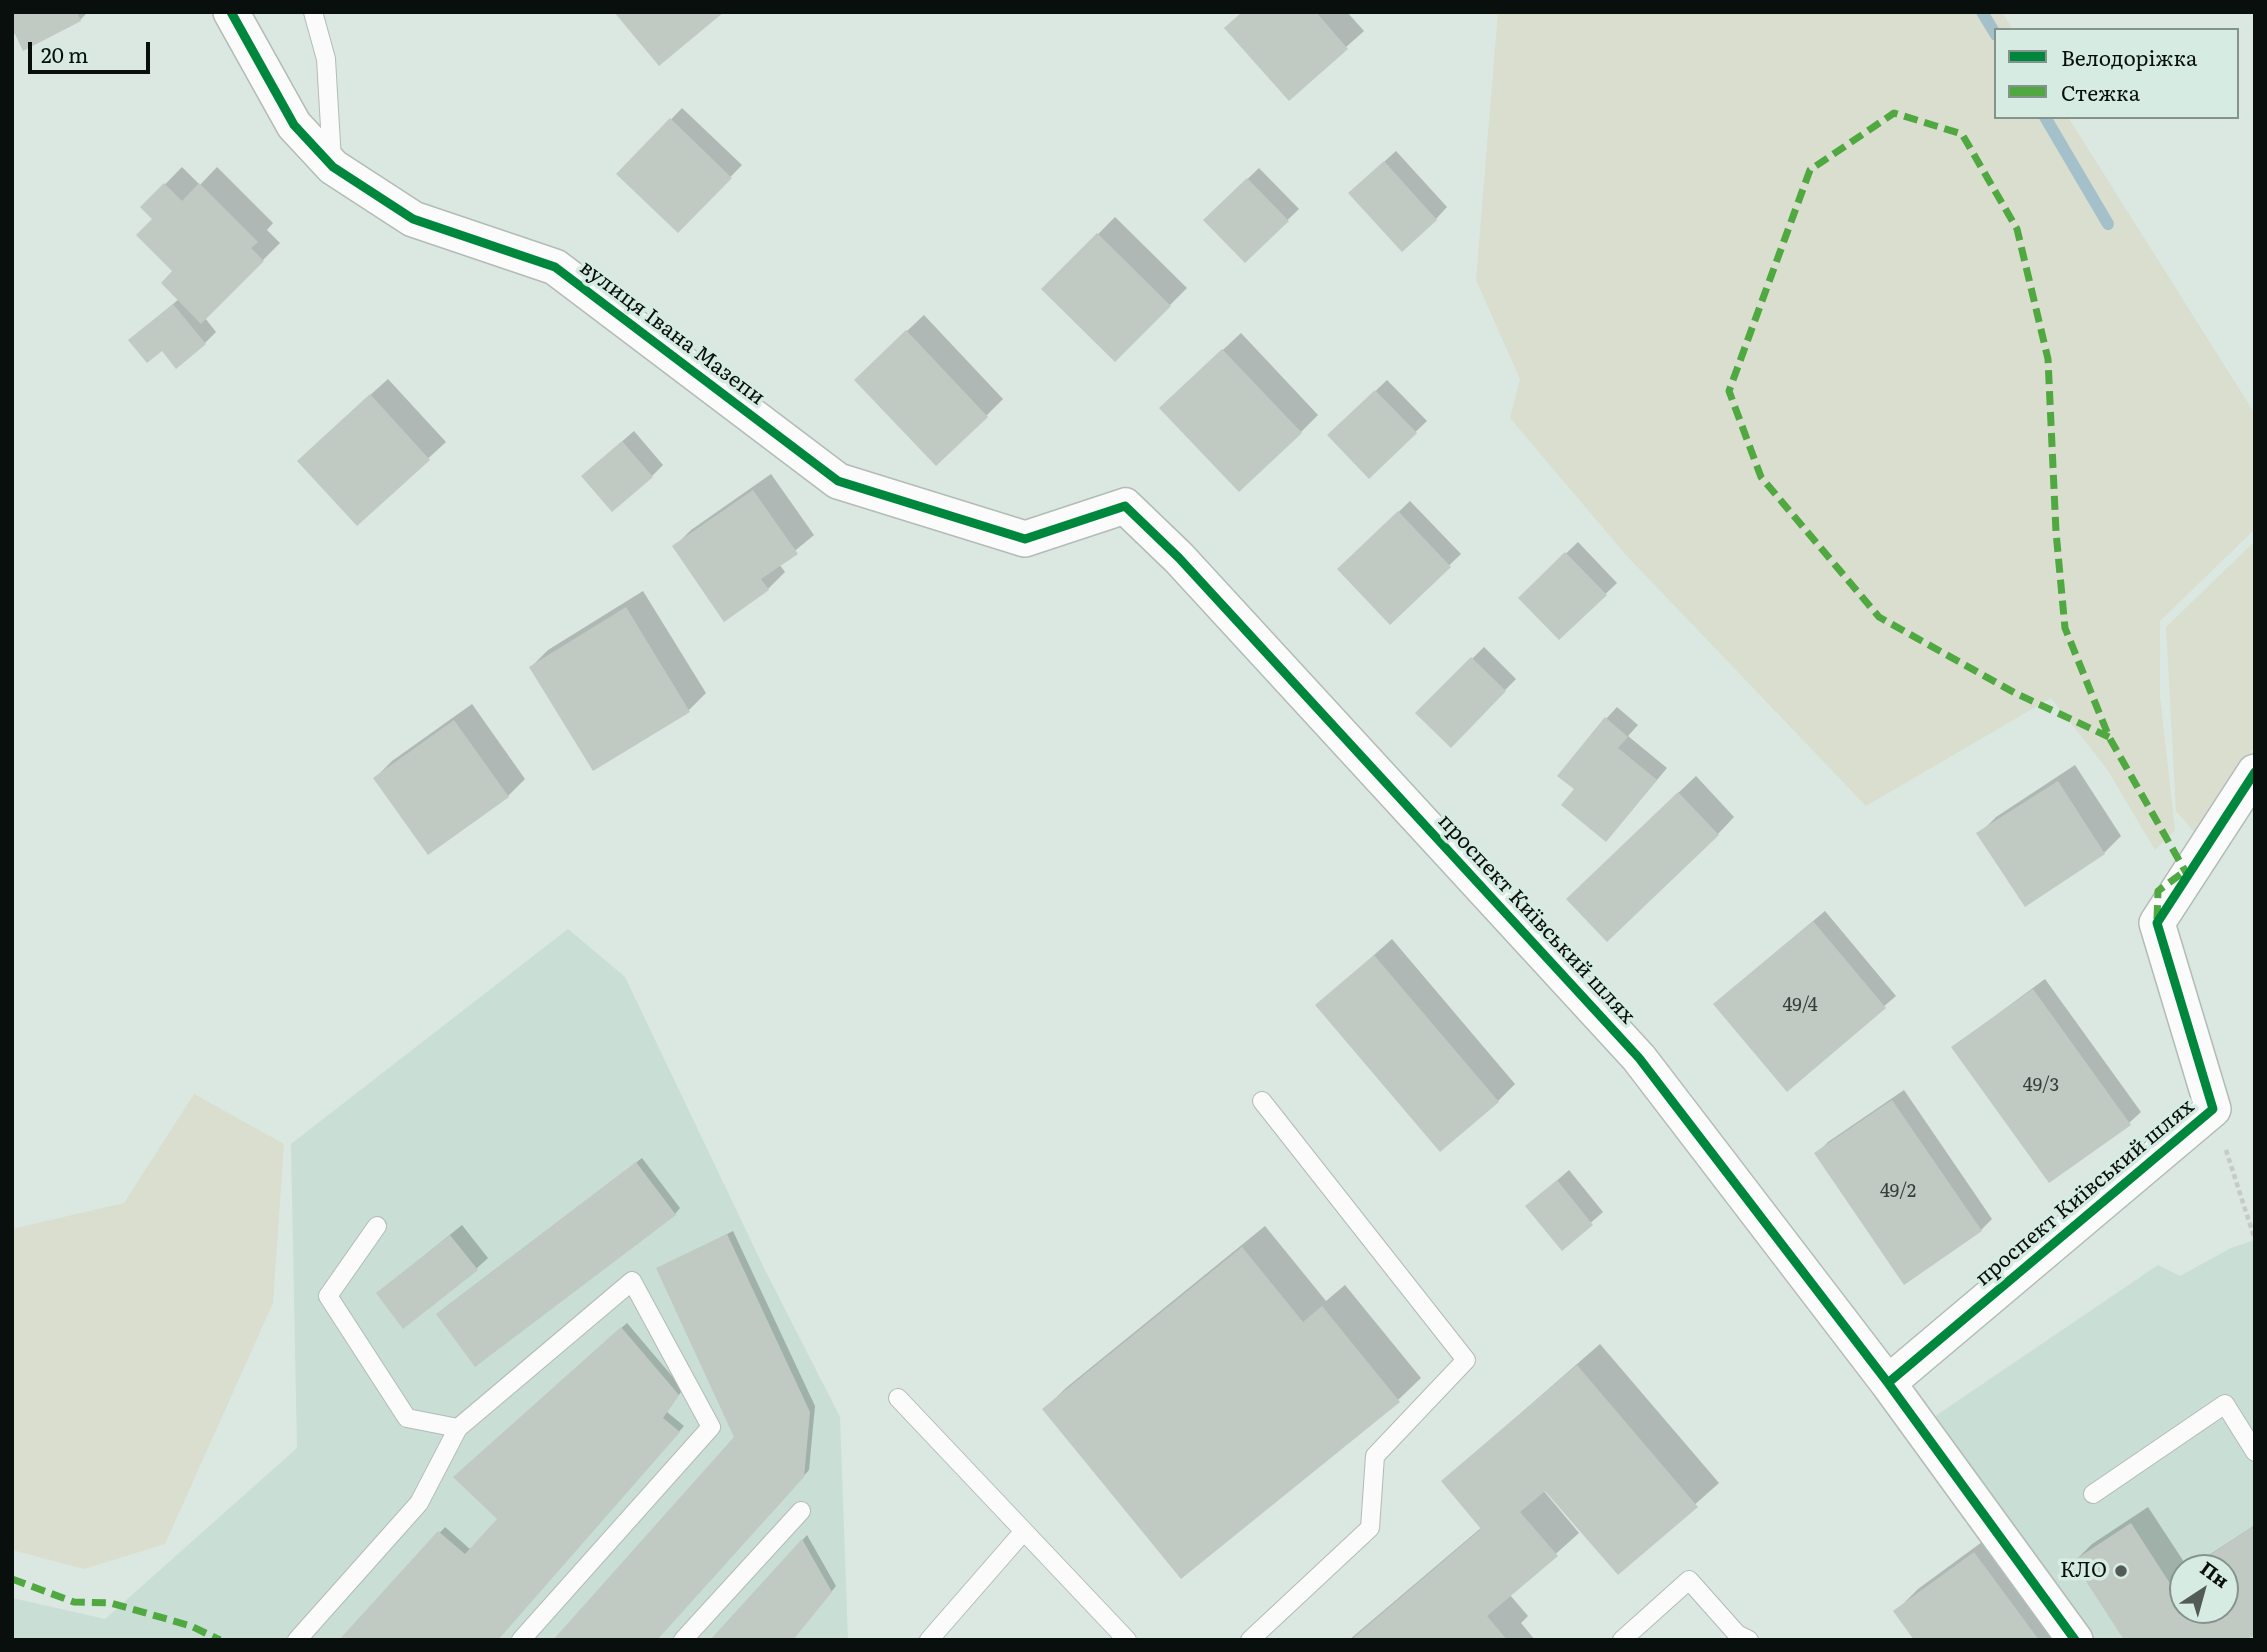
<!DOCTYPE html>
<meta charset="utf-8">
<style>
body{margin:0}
#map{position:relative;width:2267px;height:1652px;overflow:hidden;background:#dbe7e1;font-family:Literata,serif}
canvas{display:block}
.frame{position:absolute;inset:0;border:14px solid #080f0c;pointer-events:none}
.legend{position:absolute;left:1994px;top:28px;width:245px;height:91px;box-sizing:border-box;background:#d6ece2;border:2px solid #84948c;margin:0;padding:9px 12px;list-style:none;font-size:21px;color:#080f0c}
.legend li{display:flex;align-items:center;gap:14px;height:35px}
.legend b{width:35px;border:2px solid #84948c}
.north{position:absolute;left:2169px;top:1554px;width:70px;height:70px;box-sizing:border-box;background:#d6ece2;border:2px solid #84948c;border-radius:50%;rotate:36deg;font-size:19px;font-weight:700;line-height:28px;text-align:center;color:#080f0c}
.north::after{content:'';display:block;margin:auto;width:24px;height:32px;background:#525b57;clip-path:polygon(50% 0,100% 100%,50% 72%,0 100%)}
.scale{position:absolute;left:28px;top:42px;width:122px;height:32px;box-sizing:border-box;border:4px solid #080f0c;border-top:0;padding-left:9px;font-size:21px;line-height:24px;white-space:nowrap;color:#080f0c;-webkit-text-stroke:5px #d6ece2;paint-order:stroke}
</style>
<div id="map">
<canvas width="2267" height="1652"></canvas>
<div class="frame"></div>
<ul class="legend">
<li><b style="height:9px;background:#00873e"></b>Велодоріжка</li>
<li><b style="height:9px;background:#50a841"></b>Стежка</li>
</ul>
<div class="north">Пн</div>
<div class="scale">20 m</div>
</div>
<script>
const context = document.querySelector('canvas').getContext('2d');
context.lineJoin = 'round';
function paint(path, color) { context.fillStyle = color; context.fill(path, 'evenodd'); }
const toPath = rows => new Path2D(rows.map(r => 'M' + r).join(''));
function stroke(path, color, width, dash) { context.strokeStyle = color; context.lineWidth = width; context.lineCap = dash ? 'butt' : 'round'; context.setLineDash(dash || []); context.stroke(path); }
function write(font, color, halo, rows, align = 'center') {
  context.font = font + ' Literata,serif'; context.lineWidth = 7; context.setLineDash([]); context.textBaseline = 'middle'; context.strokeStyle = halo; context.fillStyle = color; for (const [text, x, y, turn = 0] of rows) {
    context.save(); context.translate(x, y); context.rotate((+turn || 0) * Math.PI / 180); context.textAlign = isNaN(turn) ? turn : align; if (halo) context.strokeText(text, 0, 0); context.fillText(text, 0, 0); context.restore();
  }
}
paint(toPath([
 [568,929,625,977,764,1268,840,1417,848,1640,12,1640,12,1598,105,1619,297,1448,291,1144],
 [2255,1240,2255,1640,2075,1640,1931,1419,2158,1265,2180,1276,2231,1248],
 [2183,1568,2225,1568,2225,1610,2183,1610]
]), '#c9ded5');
paint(toPath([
 [1498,12,2002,12,2013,30,1996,30,1996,117,2068,117,2255,414,2255,529,2160,621,2160,696,2175,830,2155,850,2107,769,2051,698,1866,806,1625,554,1510,418,1520,379,1476,280],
 [2255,541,2255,746,2195,833,2176,811,2166,627],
 [194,1094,284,1144,273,1303,165,1544,84,1569,12,1550,12,1229,124,1203]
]), '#d9dece');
paint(toPath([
 [12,12,88,12,80,20,15,31],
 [1242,12,1347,12,1364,31,1289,98],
 [682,108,742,165,678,231,619,174],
 [1396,151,1447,207,1436,219,1362,182],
 [182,167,200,185,217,167,273,223,267,230,280,243,205,318,216,332,205,343,162,349,130,340,179,299,174,271,154,219,143,207],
 [1259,168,1299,209,1245,261,1205,220],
 [1115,217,1187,288,1115,360,1044,289],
 [924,315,1003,399,986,416,873,363],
 [1241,333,1318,415,1301,432,1179,391],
 [388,379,446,442,357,524,316,444],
 [1387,380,1427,421,1369,476,1330,435],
 [634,431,663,465,652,476,595,465],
 [771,474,814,535,779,564,785,572,768,589,674,547,691,530],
 [1410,501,1461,554,1390,622,1339,569],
 [1578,542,1617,583,1559,638,1520,598],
 [643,591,706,693,689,710,594,769,531,667,548,650],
 [1484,647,1516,679,1451,745,1418,713],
 [472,704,525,779,508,796,429,853,375,778,392,761],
 [1617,707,1638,725,1628,736,1667,768,1617,828,1576,789,1606,719],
 [2075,765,2121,836,2104,853,1979,834,1996,817],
 [1696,776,1734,817,1718,834,1585,882],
 [1825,911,1896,996,1787,1089,1727,993],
 [1392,939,1515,1084,1498,1101,1318,1005],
 [2045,979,2141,1112,2129,1123,1953,1047],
 [1904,1090,1992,1219,1981,1230,1817,1153,1828,1142],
 [642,1158,680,1208,675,1214,443,1309],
 [1569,1170,1603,1212,1562,1248,1528,1206],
 [462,1225,488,1258,476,1269,378,1293],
 [1265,1226,1326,1301,1345,1285,1421,1378,1398,1400,1044,1409,1067,1387],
 [733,1231,815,1406,809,1470,655,1640,736,1438,658,1269],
 [627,1323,683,1389,667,1412,684,1426,497,1640,342,1640,445,1527,471,1550,499,1518,460,1472],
 [1600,1344,1719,1483,1618,1573,1545,1488,1543,1490,1579,1533,1510,1595,1528,1616,1521,1623,1535,1640,1349,1640,1482,1527,1443,1481],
 [2148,1507,2188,1568,2183,1568,2183,1610,2225,1610,2225,1568,2189,1568,2255,1525,2243,1640,2075,1561,2092,1544],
 [1997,1531,2078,1640,1916,1640,1895,1612,1918,1589],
 [807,1535,836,1586,792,1640,712,1640]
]), '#0003');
stroke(toPath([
 [1982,12,1996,35],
 [2045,117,2108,224]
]), '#a3c0cb', 12);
paint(toPath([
 [12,12,77,12,81,21,23,51,15,34,12,35],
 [614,12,724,12,659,66],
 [1242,12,1316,12,1348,49,1289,101,1224,28],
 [670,118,732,178,678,233,616,174],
 [1384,161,1437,220,1402,252,1348,193],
 [1247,178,1289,221,1245,263,1203,220],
 [164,183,182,201,199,183,258,242,251,248,264,261,201,324,161,283,172,271,136,235,152,219,140,207],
 [1097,233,1171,306,1115,362,1041,289],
 [173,304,206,344,176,369,162,351,147,363,128,340],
 [906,330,988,417,936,466,854,380],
 [1222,349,1302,433,1239,492,1159,408],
 [1375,390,1417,433,1369,479,1327,435],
 [370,394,430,460,357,526,297,461],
 [622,441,653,477,612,512,581,476],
 [753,490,798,554,761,579,769,590,724,622,672,546],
 [1398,511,1451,567,1390,625,1337,569],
 [1565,552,1607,595,1559,640,1518,598],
 [626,607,690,712,593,771,529,667],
 [1471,657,1506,691,1451,748,1415,713],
 [1605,717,1628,737,1618,748,1657,780,1606,842,1561,805,1574,789,1557,776],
 [454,720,509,797,428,855,373,778],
 [2058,781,2105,854,2025,907,1976,833],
 [1678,792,1719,835,1607,942,1566,899],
 [1813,921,1886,1008,1787,1092,1713,1004],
 [1374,955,1499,1102,1440,1152,1315,1005],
 [2033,989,2131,1125,2049,1183,1951,1047],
 [1892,1100,1982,1231,1904,1285,1814,1153],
 [636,1162,676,1215,475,1367,436,1314],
 [1557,1180,1593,1225,1562,1251,1525,1206],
 [727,1234,810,1412,804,1477,657,1640,553,1640,734,1437,656,1268],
 [450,1235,478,1270,403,1329,376,1293],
 [1242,1247,1303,1322,1322,1306,1400,1402,1181,1579,1042,1409],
 [621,1327,679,1395,663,1418,680,1432,498,1640,339,1640,438,1531,465,1554,497,1519,453,1477],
 [1577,1365,1698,1507,1618,1575,1545,1491,1520,1512,1558,1556,1487,1616,1507,1640,1351,1640,1481,1529,1441,1481],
 [2131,1523,2169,1582,2183,1572,2183,1610,2225,1610,2225,1568,2190,1568,2255,1525,2255,1634,2246,1640,2124,1640,2073,1561],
 [802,1539,832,1592,793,1640,710,1640],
 [1974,1552,2039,1640,1914,1640,1893,1611]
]), '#c1c9c3');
const service = toPath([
 [313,12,326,59,332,161],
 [377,1226,328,1296,407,1418,458,1428],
 [898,1398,1127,1640],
 [2093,1494,2225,1404,2255,1452],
 [297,1640,419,1503,458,1428,632,1281,711,1427,521,1640],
 [683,1640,801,1511],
 [929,1640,1024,1531],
 [1250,1640,1370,1528,1375,1456,1466,1360,1262,1101],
 [1622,1640,1689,1580,1737,1634,1749,1640]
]);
const minor = toPath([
 [231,12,294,125,333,167,413,219,555,267,838,481,1025,539,1125,506,1179,558,1639,1058,1888,1383,2075,1640],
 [1888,1383,2213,1109,2157,923,2255,772]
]);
stroke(service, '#b2bcb7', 20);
stroke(minor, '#b2bcb7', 38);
stroke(toPath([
 [2226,1150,2255,1240]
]), '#c7cac9', 4.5, [5, 3.5]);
stroke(service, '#fafbfa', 18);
stroke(minor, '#fafbfa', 35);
stroke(toPath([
 [2109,737,2015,693,1879,617,1761,477,1729,391,1810,170,1894,113,1962,134,2017,229,2048,359,2056,532,2065,628,2109,737,2188,876],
 [2157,919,2158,891,2185,871],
 [12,1579,74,1602,111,1603,191,1626,220,1640]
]), '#50a841', 7, [14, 7]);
stroke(toPath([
 [231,12,294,125,333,167,413,219,555,267,838,481,1025,539,1125,506,1179,558,1639,1058,1888,1383,2075,1640],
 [1888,1383,2213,1109,2157,923,2255,772]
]), '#00873e', 9);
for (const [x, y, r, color] of [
 [2121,1571,7,"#525b57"]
]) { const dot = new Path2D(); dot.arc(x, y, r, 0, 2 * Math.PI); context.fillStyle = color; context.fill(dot); stroke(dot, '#d6ece2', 2.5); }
write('18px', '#363e3a', null, [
 ["49/4",1800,1006],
 ["49/3",2041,1086],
 ["49/2",1898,1192]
]);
write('21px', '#080f0c', '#d6ece2', [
 ["вулиця Івана Мазепи",672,333,37],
 ["проспект Київський шлях",1536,919,47],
 ["проспект Київський шлях",2085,1193,-40]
]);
write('21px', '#080f0c', '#d6ece2', [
 ["КЛО",2107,1571]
], 'right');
</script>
